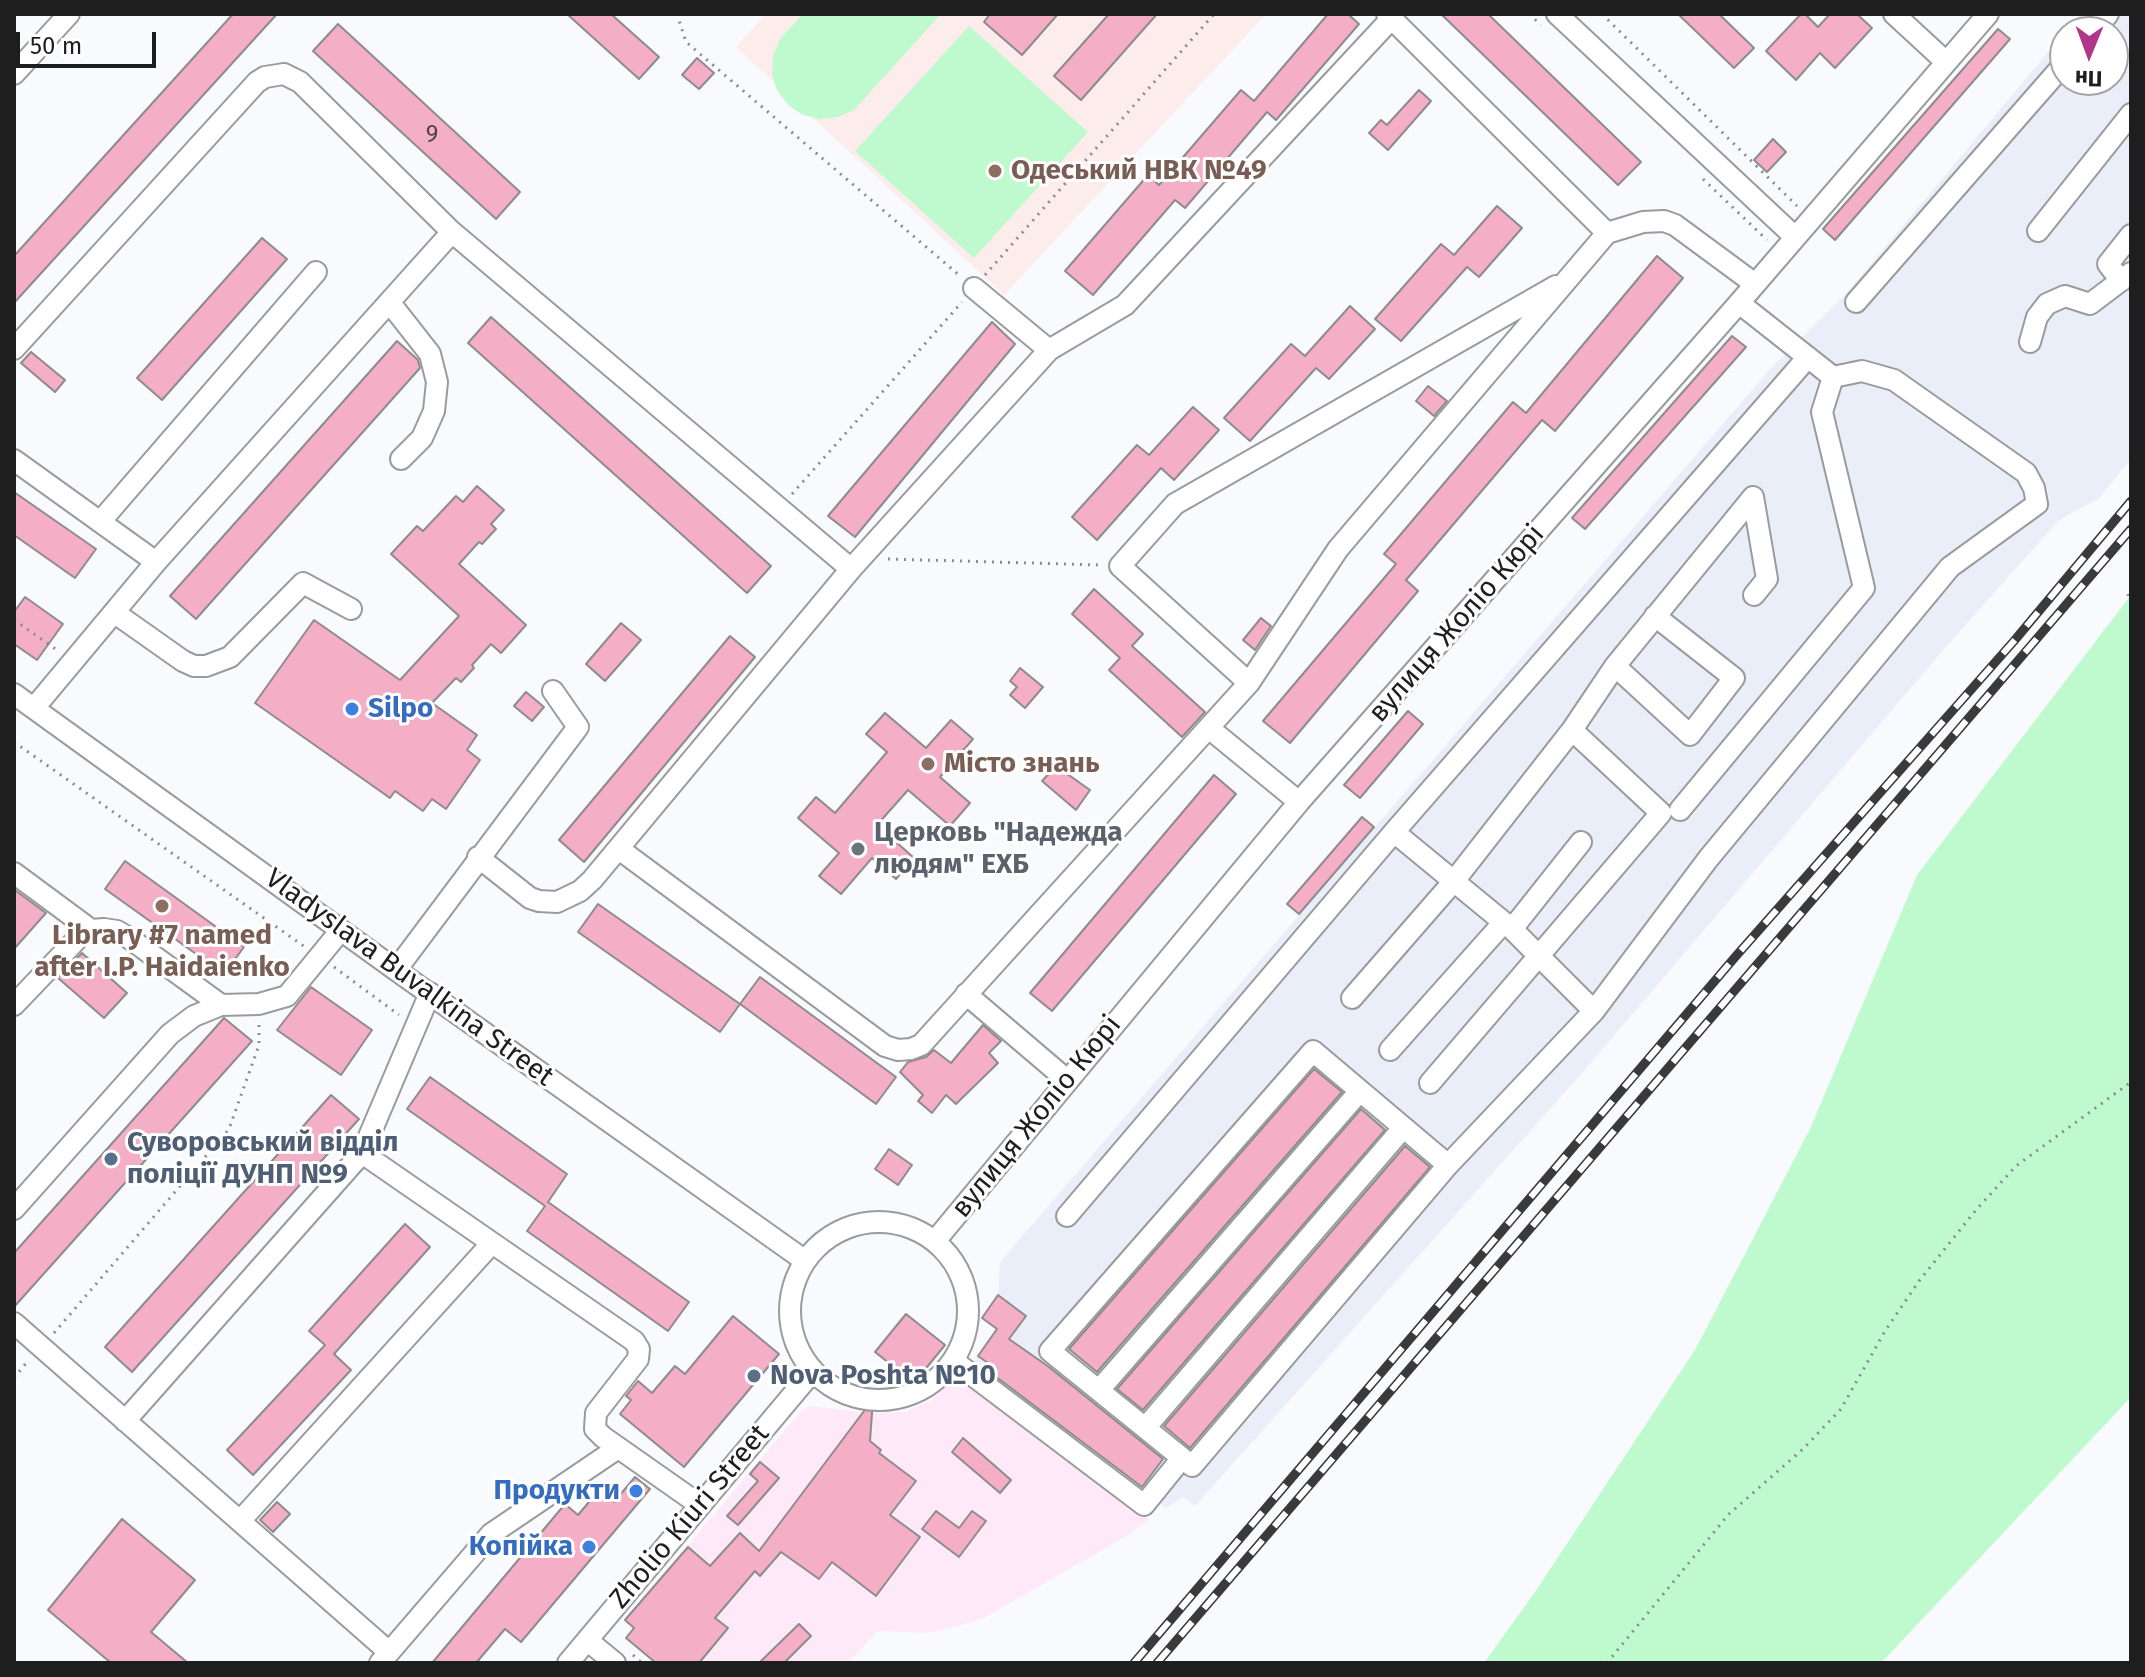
<!DOCTYPE html>
<meta charset="utf-8">
<style>
body{margin:0}
#map{position:relative;width:2145px;height:1677px;overflow:hidden;background:#f9fafd;font-family:"Fira Sans",sans-serif}
canvas{display:block}
.frame{position:absolute;inset:0;border:16px solid #1e1e1f;pointer-events:none}
.north{position:absolute;left:2049px;top:16px;width:80px;height:80px;box-sizing:border-box;background:#fff;border:2px solid #a5a5a5;border-radius:50%;rotate:181deg;font-size:22px;font-weight:700;line-height:32px;text-align:center;color:#1e1e1f}
.north::after{content:'';display:block;margin:auto;width:28px;height:36px;background:#ae368b;clip-path:polygon(50% 0,100% 100%,50% 72%,0 100%)}
.scale{position:absolute;left:16px;top:32px;width:140px;height:36px;box-sizing:border-box;border:4px solid #1e1e1f;border-top:0;padding-left:10px;font-size:24px;line-height:28px;white-space:nowrap;color:#1e1e1f;-webkit-text-stroke:6px #fff;paint-order:stroke}
</style>
<div id="map">
<canvas width="2145" height="1677"></canvas>
<div class="frame"></div>
<div class="north">Пн</div>
<div class="scale">50 m</div>
</div>
<script>
const context = document.querySelector('canvas').getContext('2d');
context.lineJoin = 'round';
function paint(path, color) { context.fillStyle = color; context.fill(path, 'evenodd'); }
const toPath = rows => new Path2D(rows.map(r => 'M' + r).join(''));
function stroke(path, color, width, dash) { context.strokeStyle = color; context.lineWidth = width; context.lineCap = dash ? 'butt' : 'round'; context.setLineDash(dash || []); context.stroke(path); }
function write(font, color, halo, rows, align = 'center') {
  context.font = font + ' "Fira Sans",sans-serif'; context.lineWidth = 6; context.setLineDash([]); context.textBaseline = 'middle'; context.strokeStyle = halo; context.fillStyle = color; for (const [text, x, y, turn = 0] of rows) {
    context.save(); context.translate(x, y); context.rotate((+turn || 0) * Math.PI / 180); context.textAlign = isNaN(turn) ? turn : align; if (halo) context.strokeText(text, 0, 0); context.fillText(text, 0, 0); context.restore();
  }
}
paint(toPath([
 [959,1373,1149,1520,1125,1537,982,1619,931,1633,878,1631,848,1663,656,1663,634,1628,625,1620,802,1410,809,1406,872,1413,904,1412,931,1401]
]), '#fee9f9');
paint(toPath([
 [2080,14,2131,14,2131,459,2098,499,2059,520,1944,649,1582,1073,1195,1506,1183,1497,1166,1508,970,1366,987,1344,1000,1353,1026,1316,998,1295,1000,1262,1771,368,1845,295],
 [2065,32,2113,32,2113,80,2065,80]
]), '#e9eef8');
paint(toPath([
 [766,14,1266,14,1004,295,736,47]
]), '#fdecec');
paint(toPath([
 [803,14,941,14,854,110,838,117,820,119,803,115,788,105,777,90,772,74,773,56,780,39],
 [969,26,1088,132,974,258,855,151],
 [2131,595,2131,1397,1881,1663,1484,1663,1535,1592,1695,1350,1810,1129,1917,875]
]), '#bfface');
const building = toPath([
 [233,14,277,14,14,303,14,256,233,14],
 [567,14,611,14,659,57,639,79,567,14],
 [990,14,1058,14,1022,55,984,22,990,14],
 [1109,14,1157,14,1081,100,1054,76,1109,14],
 [1328,14,1348,14,1359,24,1276,120,1267,112,1185,208,1175,200,1093,295,1065,271,1148,175,1159,185,1241,90,1254,101,1328,14],
 [1441,14,1488,14,1641,162,1618,185,1441,14],
 [1678,14,1719,14,1754,48,1734,68,1678,14],
 [1801,14,1805,14,1818,27,1830,14,1857,14,1872,28,1835,68,1820,53,1796,80,1766,51,1801,14],
 [338,24,520,192,496,219,313,51,338,24],
 [1998,29,2010,39,1835,240,1823,229,1998,29],
 [697,58,714,73,699,89,682,75,697,58],
 [1419,90,1431,101,1388,150,1369,133,1381,120,1387,125,1419,90],
 [1773,139,1786,152,1767,172,1754,160,1773,139],
 [1497,206,1522,228,1479,277,1467,267,1401,341,1375,319,1441,244,1454,255,1497,206],
 [262,238,287,259,162,400,137,378,262,238],
 [1657,256,1683,278,1555,431,1542,420,1406,580,1418,591,1290,743,1263,721,1396,564,1384,554,1513,402,1526,413,1657,256],
 [1350,306,1375,329,1329,379,1316,368,1250,441,1224,418,1291,344,1305,356,1350,306],
 [491,317,771,566,747,593,468,343,491,317],
 [992,322,1015,344,855,537,828,516,992,322],
 [1732,336,1746,347,1585,529,1572,518,1732,336],
 [397,341,418,360,420,368,196,619,170,596,397,341],
 [31,352,65,380,55,392,21,363,31,352],
 [1428,386,1447,401,1434,416,1416,401,1428,386],
 [1193,407,1219,430,1174,480,1161,468,1097,540,1072,517,1137,445,1149,455,1193,407],
 [477,486,504,510,491,524,496,529,482,544,479,542,459,564,526,625,501,653,491,644,472,665,474,668,461,682,456,678,432,703,477,735,467,750,480,760,446,809,432,799,423,811,395,791,390,798,255,703,314,620,400,680,459,616,391,554,417,526,423,531,456,496,463,502,477,486],
 [14,492,96,549,75,578,14,535,14,492],
 [1094,589,1143,634,1132,646,1205,712,1182,737,1109,670,1120,658,1072,614,1094,589],
 [25,597,63,624,37,660,14,644,14,612,25,597],
 [1261,618,1271,626,1255,650,1243,640,1261,618],
 [621,623,641,640,605,681,586,664,621,623],
 [730,636,755,657,584,862,559,840,730,636],
 [1020,668,1043,687,1025,708,1010,695,1017,687,1010,681,1020,668],
 [526,692,544,707,532,721,514,706,526,692],
 [1408,711,1423,724,1360,798,1344,785,1408,711],
 [885,713,926,748,951,720,973,739,940,777,970,803,950,826,908,790,877,825,914,858,896,879,872,858,841,894,819,876,839,853,798,818,816,797,835,813,887,752,866,734,885,713],
 [1056,766,1090,790,1076,810,1042,781,1056,766],
 [1214,775,1236,794,1052,1011,1030,993,1214,775],
 [1362,817,1374,827,1299,914,1287,904,1362,817],
 [125,861,244,947,224,974,105,889,125,861],
 [16,891,46,913,14,949,14,894,16,891],
 [598,904,740,1004,720,1032,578,932,598,904],
 [82,953,127,993,104,1018,58,978,82,953],
 [760,977,896,1077,876,1104,740,1004,760,977],
 [311,987,372,1030,341,1075,277,1030,311,987],
 [224,1018,252,1041,14,1307,14,1253,224,1018],
 [983,1025,1001,1041,989,1053,998,1063,956,1104,946,1095,932,1113,918,1101,923,1095,900,1072,908,1062,926,1057,934,1050,951,1063,983,1025],
 [1314,1069,1342,1092,1097,1372,1069,1349,1314,1069],
 [430,1077,567,1174,548,1202,689,1302,668,1331,527,1231,545,1206,407,1109,430,1077],
 [331,1095,359,1119,132,1372,105,1347,331,1095],
 [1361,1109,1385,1130,1143,1410,1117,1389,1361,1109],
 [1405,1146,1430,1167,1190,1448,1164,1426,1405,1146],
 [889,1149,912,1165,898,1185,875,1169,889,1149],
 [405,1224,430,1247,334,1354,351,1370,253,1475,227,1450,325,1345,309,1331,405,1224],
 [998,1295,1026,1316,1009,1339,1049,1367,1163,1459,1142,1487,987,1370,991,1365,978,1356,997,1329,982,1318,998,1295],
 [906,1314,945,1345,914,1383,875,1352,906,1314],
 [733,1316,779,1354,684,1467,620,1414,631,1400,626,1396,638,1381,652,1393,675,1366,685,1374,733,1316],
 [873,1399,870,1441,881,1450,879,1453,916,1481,890,1515,920,1537,876,1596,832,1562,819,1579,781,1552,760,1576,755,1571,715,1618,728,1628,699,1663,656,1663,626,1638,634,1628,625,1620,688,1547,710,1566,740,1533,759,1551,873,1399],
 [963,1438,1011,1480,1000,1493,952,1452,963,1438],
 [760,1462,779,1478,738,1525,727,1516,758,1481,750,1474,760,1462],
 [635,1477,650,1489,521,1642,505,1629,476,1663,432,1663,565,1504,578,1515,599,1490,614,1502,635,1477],
 [277,1502,290,1514,273,1532,260,1520,277,1502],
 [936,1511,959,1528,972,1511,986,1521,959,1557,922,1529,936,1511],
 [122,1519,195,1580,151,1632,188,1663,111,1663,48,1610,122,1519],
 [799,1624,811,1636,784,1663,759,1663,799,1624]
]);
paint(building, '#f4aec5');
stroke(building, '#8e8b8c', 2);
const minor = toPath([
 [1387,14,1607,233],
 [1557,14,1795,237],
 [1894,14,1946,62],
 [2093,32,2108,14],
 [14,74,69,14],
 [2038,231,2131,114],
 [2121,281,2108,264,2131,235],
 [974,288,1049,350],
 [1856,302,2065,63],
 [390,303,430,354,437,382,434,411,422,438,401,459],
 [2030,342,2037,317,2047,304,2065,296,2090,304,2131,273],
 [14,349,257,82,265,77,284,74,300,82,452,232,851,569],
 [14,460,156,562],
 [1753,497,1767,579,1754,595],
 [100,522,316,272],
 [115,613,183,661,194,666,206,666,230,657,303,583,351,609],
 [1615,666,1690,735,1734,678,1655,616],
 [1249,683,1120,566,1175,504,1556,286],
 [14,694,396,970,804,1260],
 [34,708,156,562,452,232],
 [1210,729,1299,802],
 [1680,810,1864,588,1822,412,1833,377],
 [1394,832,1512,929,1594,1011],
 [619,849,885,1046,898,1050,911,1049,921,1045,1249,683,1338,549,1607,233,1643,222,1664,221,1675,225,1755,284],
 [478,857,530,898,539,901,557,902,580,891,592,880,851,569,1049,350,1125,305,1391,19],
 [14,873,91,930],
 [1512,929,1581,842],
 [396,970,578,727,553,691],
 [966,994,1067,1080],
 [1352,998,1454,881,1572,730,1615,666,1753,497],
 [14,1005,79,937,91,930,104,929,117,931,129,938,221,1005],
 [1390,1050,1504,922],
 [1430,1083,1661,813,1572,730],
 [362,1153,634,1341,639,1349,638,1359,596,1413,595,1429,603,1437,700,1505],
 [1448,1165,1313,1051,1050,1351,1192,1466,1448,1165,1594,1011,1708,859,1950,567,2037,504,2034,488,2026,473,1894,380,1862,371,1833,377,1739,303],
 [14,1209,170,1034,194,1016,221,1005,259,1004,287,996,341,930],
 [1067,1216,1394,832,1808,357],
 '790 1311a89 89 0 1 1 178 0a89 89 0 1 1-178 0Z',
 [935,1241,1299,802,1739,303,1988,14],
 [14,1323,389,1652],
 [955,1362,1144,1505,1182,1458],
 [1099,1390,1360,1091],
 [125,1421,362,1153,430,993],
 [1145,1428,1403,1128],
 [240,1521,492,1243],
 [587,1640,615,1663],
 [380,1663,491,1534,618,1448],
 [568,1663,812,1372]
]);
stroke(minor, '#999b9d', 24);
stroke(toPath([
 [677,14,686,42,959,275],
 [1529,14,1541,25],
 [1602,14,1797,206],
 [1703,179,1767,240],
 [985,275,1214,14],
 [792,494,962,302],
 [888,559,1101,565],
 [2128,594,2131,604],
 [14,620,57,650],
 [14,742,305,947],
 [334,967,399,1015],
 [54,1333,229,1129,259,1045,259,1023],
 [14,1378,27,1362],
 [633,1655,642,1663],
 [1607,1663,1728,1515,1803,1449,1841,1409,1885,1331,1919,1281,1976,1210,2016,1166,2131,1082]
]), '#8a8b8d', 3, [2, 6]);
stroke(minor, '#fff', 20);
const rail = toPath([
 [1134,1663,1736,956,2014,641,2131,501],
 [1157,1663,2131,529]
]);
stroke(rail, '#3a3a3b', 9);
stroke(rail, '#fff', 6, [18]);
for (const [x, y, r, color] of [
 [995,171,8,"#8d6e63"],
 [352,709,8,"#3f7fe0"],
 [928,764,8,"#8d6e63"],
 [858,849,8,"#6b7280"],
 [162,906,8,"#8d6e63"],
 [111,1159,8,"#5c6f8a"],
 [754,1376,8,"#5c6f8a"],
 [636,1491,8,"#3f7fe0"],
 [589,1547,8,"#3f7fe0"]
]) { const dot = new Path2D(); dot.arc(x, y, r, 0, 2 * Math.PI); context.fillStyle = color; context.fill(dot); stroke(dot, '#fff', 3); }
write('24px', '#544248', null, [
 ["9",432,135]
]);
write('bold 28px', '#785e54', '#fff', [
 ["Одеський НВК №49",1011,171],
 ["Місто знань",944,764],
 ["Library #7 named",162,936,"center"],
 ["after I.P. Haidaienko",162,968,"center"]
], 'left');
write('28px', '#1e1e1f', '#fff', [
 ["вулиця Жоліо Кюрі",1457,624,-49],
 ["Vladyslava Buvalkina Street",409,978,36],
 ["вулиця Жоліо Кюрі",1037,1117,-51],
 ["Zholio Kiuri Street",690,1517,-50]
]);
write('bold 28px', '#366cbe', '#fff', [
 ["Silpo",368,709,"left"],
 ["Продукти",620,1491],
 ["Копійка",573,1547]
], 'right');
write('bold 28px', '#5b616d', '#fff', [
 ["Церковь \"Надежда",874,833],
 ["людям\" ЕХБ",874,865]
], 'left');
write('bold 28px', '#4e5e75', '#fff', [
 ["Суворовський відділ",127,1143],
 ["поліції ДУНП №9",127,1175],
 ["Nova Poshta №10",770,1376]
], 'left');
</script>
